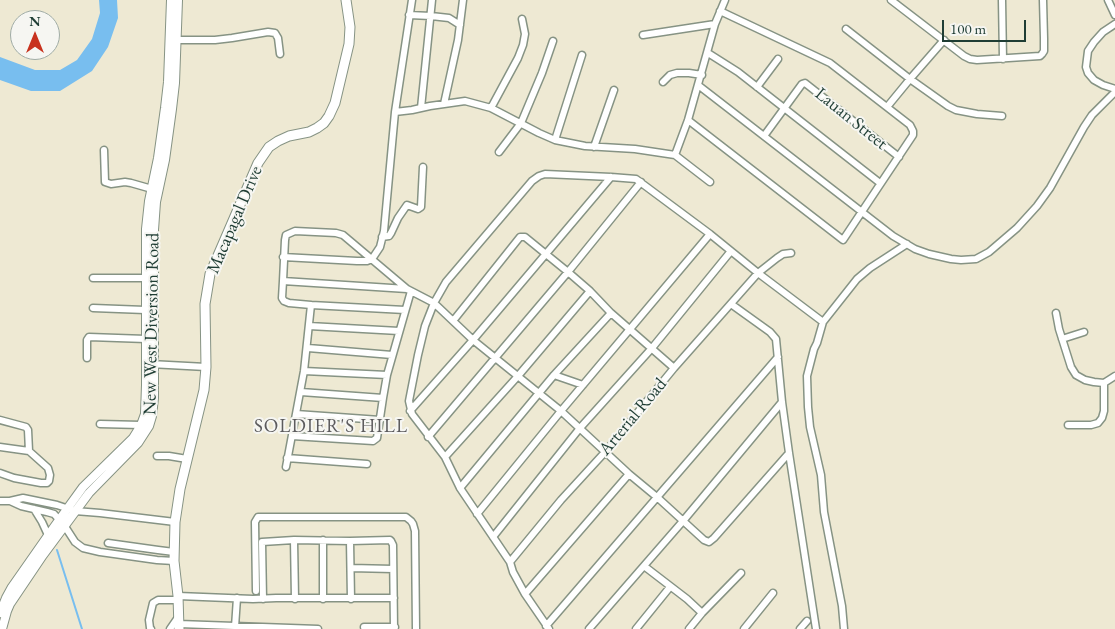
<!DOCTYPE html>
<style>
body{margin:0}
#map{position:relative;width:1115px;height:629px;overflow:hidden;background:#eee9d3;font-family:"EB Garamond",serif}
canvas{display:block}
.north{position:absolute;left:10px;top:10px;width:50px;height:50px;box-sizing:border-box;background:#f6f6f2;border:1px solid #a0aca6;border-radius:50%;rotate:0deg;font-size:14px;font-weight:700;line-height:20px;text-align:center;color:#1f3d34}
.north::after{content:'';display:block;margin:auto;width:18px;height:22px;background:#c8321e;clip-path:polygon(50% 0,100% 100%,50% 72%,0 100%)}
.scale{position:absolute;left:942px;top:20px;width:84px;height:22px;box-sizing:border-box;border:2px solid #1f3d34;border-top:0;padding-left:6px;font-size:15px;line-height:18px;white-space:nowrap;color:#1f3d34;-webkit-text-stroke:4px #f6f6f2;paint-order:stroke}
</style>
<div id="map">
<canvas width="1115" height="629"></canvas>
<div class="north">N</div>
<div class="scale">100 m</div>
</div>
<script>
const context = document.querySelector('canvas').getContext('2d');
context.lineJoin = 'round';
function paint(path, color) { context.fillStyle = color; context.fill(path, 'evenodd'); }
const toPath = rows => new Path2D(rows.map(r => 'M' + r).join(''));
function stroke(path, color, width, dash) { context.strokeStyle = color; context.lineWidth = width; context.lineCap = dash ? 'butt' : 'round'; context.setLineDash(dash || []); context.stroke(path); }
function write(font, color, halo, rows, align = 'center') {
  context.font = font + ' "EB Garamond",serif'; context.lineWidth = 4; context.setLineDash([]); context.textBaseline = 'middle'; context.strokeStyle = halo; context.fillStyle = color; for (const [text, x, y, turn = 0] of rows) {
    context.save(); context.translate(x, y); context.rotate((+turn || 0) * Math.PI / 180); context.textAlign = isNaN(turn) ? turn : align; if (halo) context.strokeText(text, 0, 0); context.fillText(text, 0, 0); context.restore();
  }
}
paint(toPath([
 [99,0,117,0,118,18,108,47,92,71,60,91,31,91,0,80,0,57,35,70,60,70,77,60,92,39,100,13]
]), '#78beef');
stroke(toPath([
 [57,550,82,629]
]), '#78beef', 2);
const minor = toPath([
 [891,0,964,56,970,59,977,60,1040,56,1042,54,1044,51,1044,38,1043,0],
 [1002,0,1003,59],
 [1108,0,1115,15],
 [409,15,431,16,449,18,460,25],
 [1115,24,1103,32,1094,42,1088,51,1086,67,1088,73,1094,80,1103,85,1115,89],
 [846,29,910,79,948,106,956,110,977,114,1002,116],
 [643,35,715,24],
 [177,40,215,40,232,38,268,32,275,33,278,38,280,54],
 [708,53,738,72,880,183],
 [663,82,670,75,677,73,689,73,702,75],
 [698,85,893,236,915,249,929,254,951,259,961,260,976,259,989,252,1017,228,1037,206,1050,188,1084,127,1092,115,1115,92],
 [757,87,778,59],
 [444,104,458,40,463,0],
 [887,107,910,79,944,40],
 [421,108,432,0],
 [491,108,518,58,523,45,525,34,522,19],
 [395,112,412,110,430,106,465,101,491,108,539,133,555,140,585,146,635,149,675,155,710,182],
 [688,120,843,240,913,135,913,131,910,125,830,63,720,11],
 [764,136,802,84,805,83,899,157],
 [555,140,582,55],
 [594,147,614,90],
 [104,150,105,182,111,184,125,182,131,183,152,189],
 [499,152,521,123,542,73,553,41],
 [675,155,688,120,715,24,725,0],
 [382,237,389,236,391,233,398,218,407,205,418,209,421,207,423,167],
 [283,257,357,261,367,261,372,259,380,247,384,231,395,112,412,0],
 [93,278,145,278],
 [283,281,407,289],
 [731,304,770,332,776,339,782,402,789,453,816,629],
 [93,308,145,310],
 [405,310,311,305,289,303,284,301,282,298,283,281,285,240,286,235,295,231,336,233,343,235,407,289,434,303,473,340,561,411,629,474,658,498,704,540,709,542,714,538,789,453],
 [1056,313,1059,329,1071,367,1076,375,1085,380,1094,382,1104,383,1115,376],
 [453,321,520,237,525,237,568,272,590,291,611,313,674,368],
 [823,322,817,343,814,349,807,376,808,407,810,427,821,475,824,512,842,606,844,629],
 [309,326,399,331],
 [1062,339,1084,332],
 [308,348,392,355],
 [87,358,87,340,89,337,146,339],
 [150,364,206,367],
 [304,371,387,375],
 [554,375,583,385],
 [301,392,383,398],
 [410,411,473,340,611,177],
 [296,414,380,420],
 [0,420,26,427,28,430,29,451,48,468,50,475,49,481,47,483,41,483,14,478,0,473],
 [100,424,141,425],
 [1068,425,1091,425,1098,423,1102,418,1104,411,1104,383],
 [292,436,373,441,377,438,383,398,387,375,411,291],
 [428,437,568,272,641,182],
 [0,447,29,451],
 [157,456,169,456,187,459],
 [445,457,518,376,590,291],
 [287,458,367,464],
 [286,467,304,371,311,305],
 [460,488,554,375,611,313],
 [0,501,10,501,23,498,57,505,75,511,100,513,175,522],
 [10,501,21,506,47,512,54,514,64,525,75,542,83,548,100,552,157,560,174,561],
 [34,509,42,522,48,535],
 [477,514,561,411,710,234],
 [493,537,580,428,652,348,731,251],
 [294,540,295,599],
 [350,541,351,599],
 [108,543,158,550,174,552],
 [510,562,561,500,606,451,674,368,758,273,777,258,783,254,791,253],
 [644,566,687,599,702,613],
 [351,568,393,569],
 [256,591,255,522,258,517,406,517,411,521,413,524,415,531,416,629],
 [525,594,629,474],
 [178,596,253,599,276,598,394,598],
 [263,599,262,542,294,540,350,541,390,540,391,541,393,545,394,629],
 [323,599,323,540],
 [179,624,318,629],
 [546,626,778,357],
 [235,627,237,598],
 [364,627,395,627],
 [151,629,150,628,149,620,153,603,158,600,178,600],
 [170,629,179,616],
 [549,629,525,594,513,572,510,562,460,488,445,457,412,414,409,401,418,355,425,326,434,303,446,282,532,181,539,176,545,174,611,177,636,179,710,234,758,273,823,322,857,279,870,268,907,244],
 [589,629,683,521,782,402],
 [636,629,670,587],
 [689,629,702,613,741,573],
 [744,629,773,593],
 [800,629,807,621]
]);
const tertiary = toPath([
 [0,613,6,598,12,587,54,527,83,487,133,438,141,425,145,414,146,385,146,229,149,201,158,158,165,108,168,82,171,0],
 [2,629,7,611,10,604,43,555,89,493,138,443,149,426,152,416,154,398,154,230,156,202,165,160,172,109,175,83,178,0]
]);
const secondary = toPath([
 [179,629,178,596,174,561,175,522,180,489,204,390,206,367,205,304,210,274,258,163,269,147,278,141,289,136,309,132,317,128,324,123,329,116,335,103,349,44,350,27,346,0]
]);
stroke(minor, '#869384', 9);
stroke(tertiary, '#869384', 10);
stroke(secondary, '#869384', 11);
stroke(minor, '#fff', 6);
stroke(tertiary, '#fff', 8);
stroke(secondary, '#fff', 9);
write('18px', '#1f3d34', '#f6f6f2', [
 ["Lauan Street",851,119,39],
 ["Macapagal Drive",235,220,-67],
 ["New West Diversion Road",152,324,-89],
 ["Arterial Road",633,417,-50]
]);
context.letterSpacing = '1px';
write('19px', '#5c5b5d', '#f6f6f2', [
 ["SOLDIER'S HILL",331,427]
]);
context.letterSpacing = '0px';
</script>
